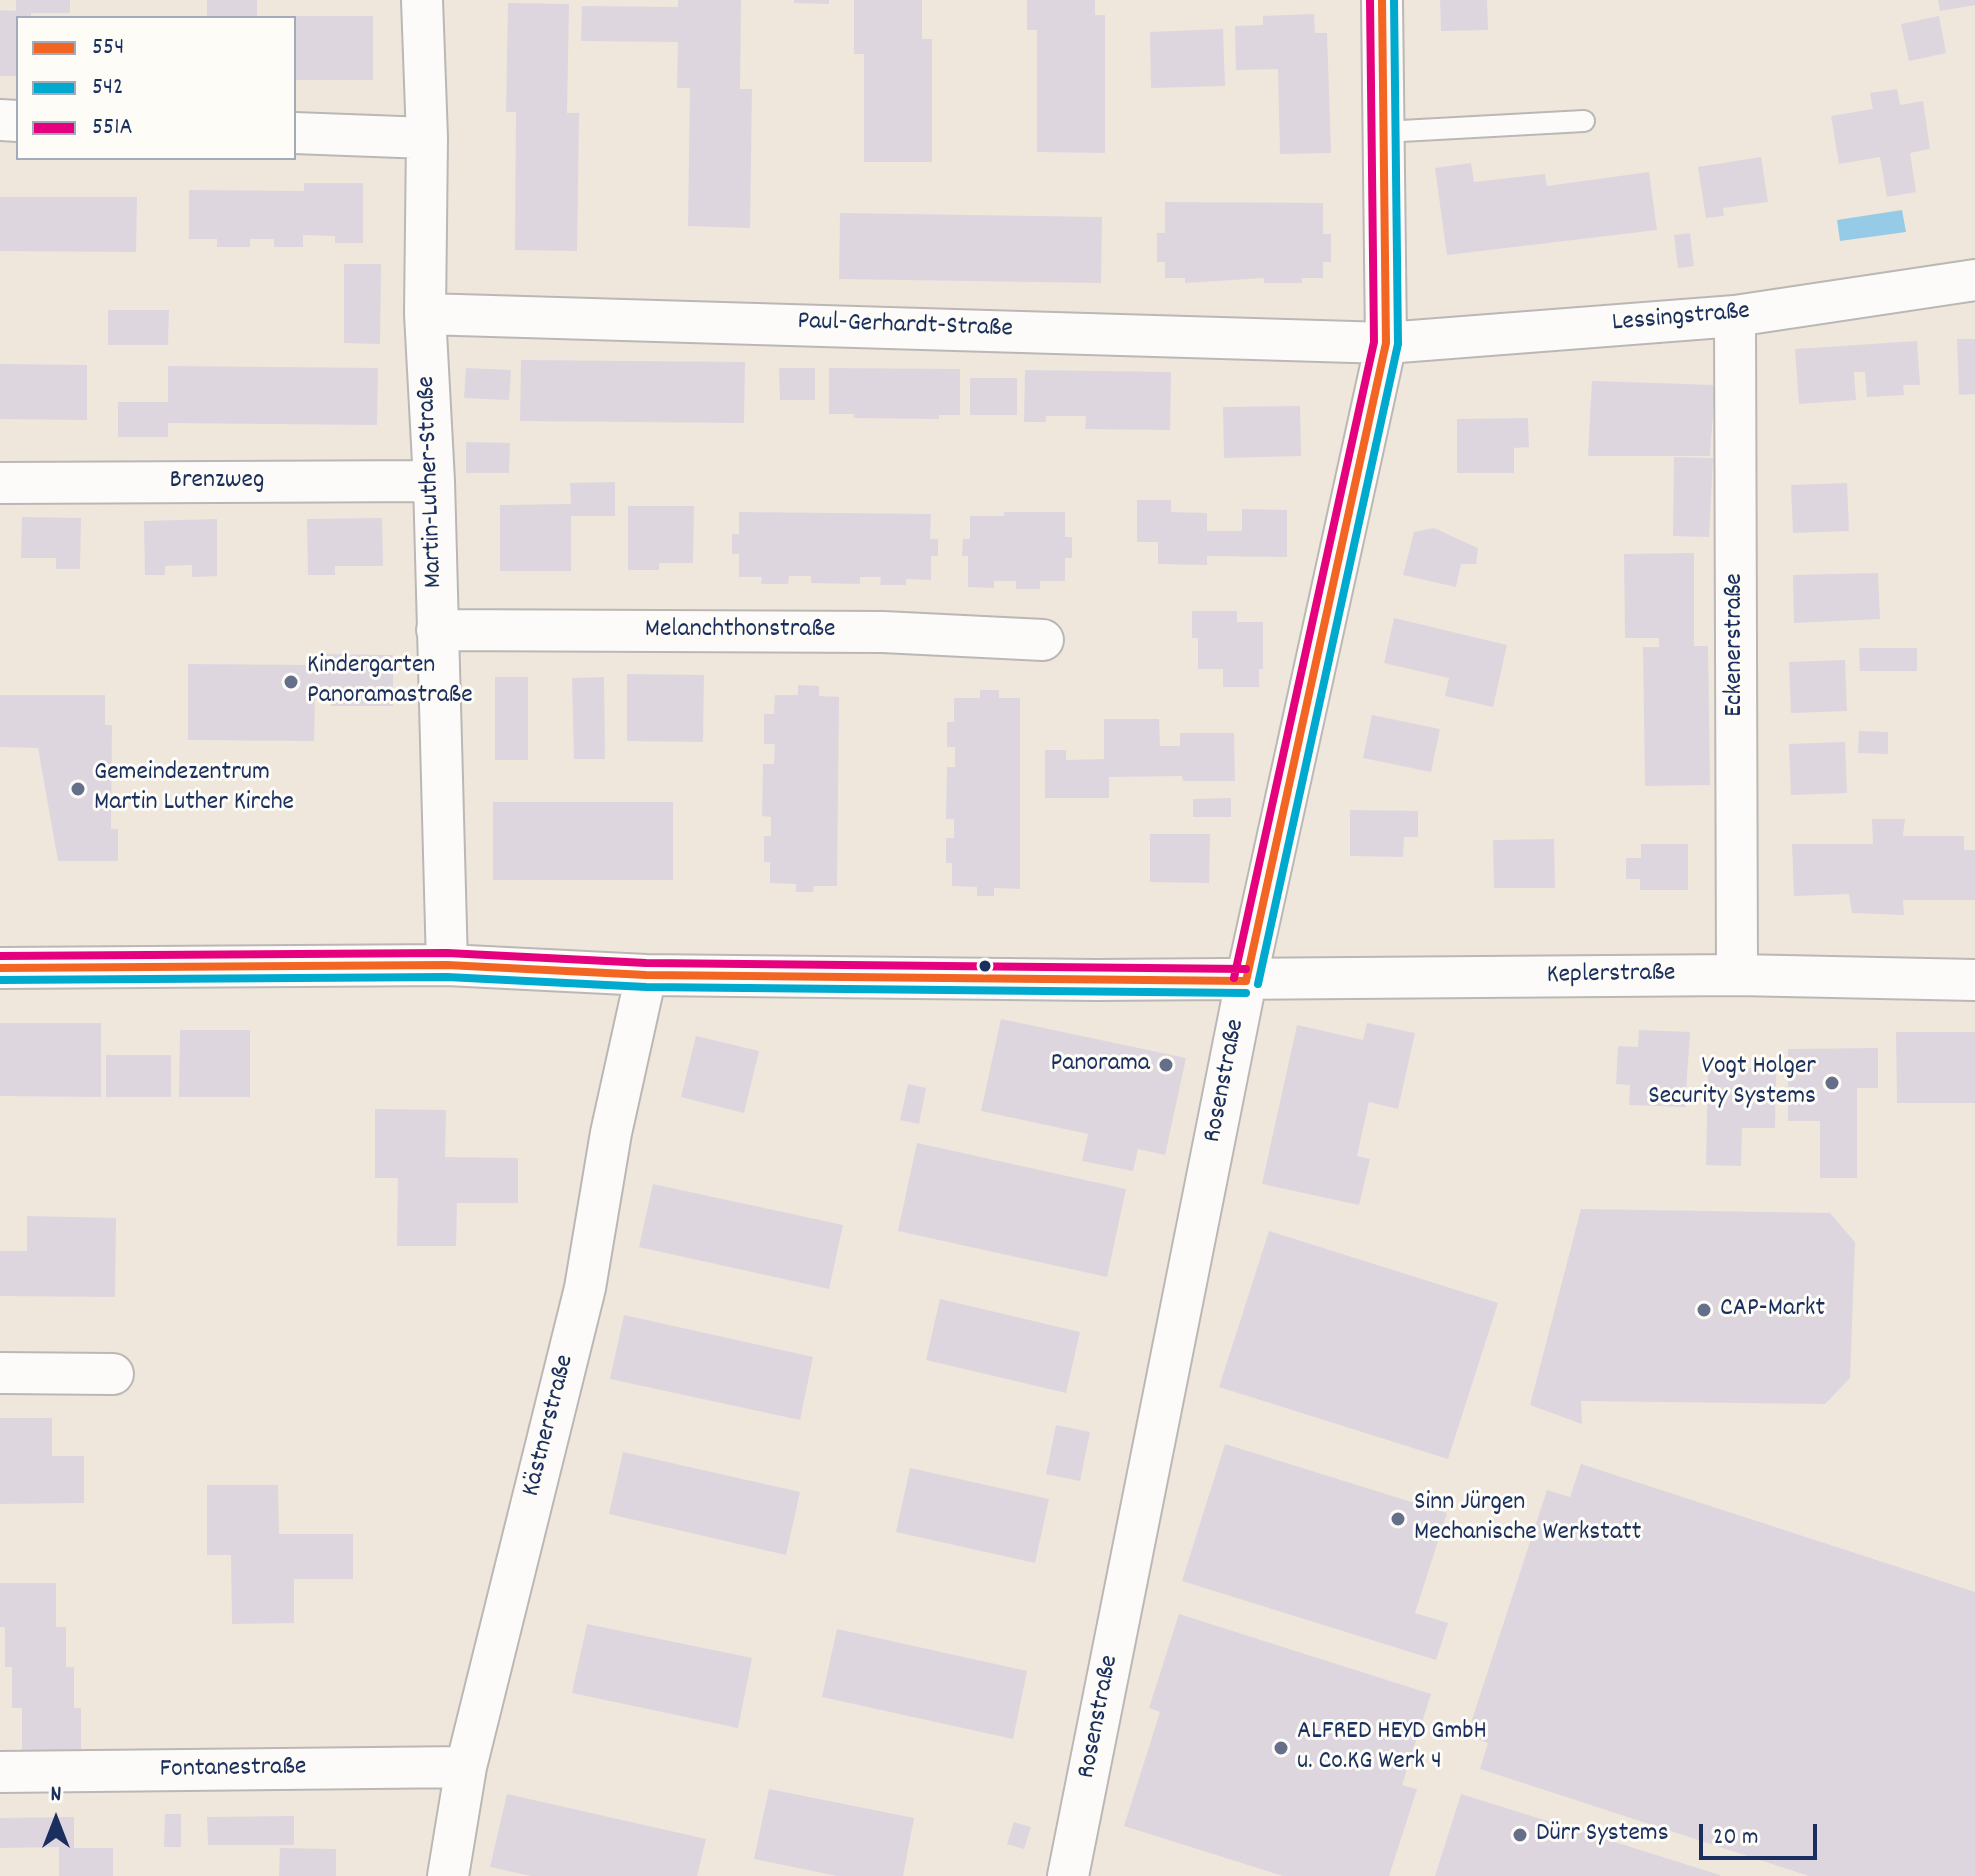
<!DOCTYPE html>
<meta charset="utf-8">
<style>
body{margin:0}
#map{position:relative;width:1975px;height:1876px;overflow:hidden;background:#efe7dc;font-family:Dekko,sans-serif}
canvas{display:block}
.legend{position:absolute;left:16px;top:16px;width:280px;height:144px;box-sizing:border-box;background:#fdfcf7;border:2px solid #a3aaba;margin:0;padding:10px 14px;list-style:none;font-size:24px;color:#1b2f5e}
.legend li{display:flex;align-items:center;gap:16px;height:40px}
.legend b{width:40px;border:2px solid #a3aaba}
.north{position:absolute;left:16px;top:1780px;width:80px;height:80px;-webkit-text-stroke:6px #fdfcf7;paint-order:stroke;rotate:0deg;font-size:22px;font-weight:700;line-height:32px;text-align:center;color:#1b2f5e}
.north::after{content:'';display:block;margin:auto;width:28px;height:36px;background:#1b2f5e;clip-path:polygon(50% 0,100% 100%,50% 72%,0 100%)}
.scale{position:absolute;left:1699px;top:1824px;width:118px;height:36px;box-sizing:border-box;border:4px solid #1b2f5e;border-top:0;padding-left:10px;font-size:24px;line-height:28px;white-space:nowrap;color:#1b2f5e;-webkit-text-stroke:6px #fdfcf7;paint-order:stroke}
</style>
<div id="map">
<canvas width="1975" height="1876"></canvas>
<ul class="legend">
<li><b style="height:10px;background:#f26522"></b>554</li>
<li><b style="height:10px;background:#00a9ce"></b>542</li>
<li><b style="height:10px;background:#e5007d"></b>551A</li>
</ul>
<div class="north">N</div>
<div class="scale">20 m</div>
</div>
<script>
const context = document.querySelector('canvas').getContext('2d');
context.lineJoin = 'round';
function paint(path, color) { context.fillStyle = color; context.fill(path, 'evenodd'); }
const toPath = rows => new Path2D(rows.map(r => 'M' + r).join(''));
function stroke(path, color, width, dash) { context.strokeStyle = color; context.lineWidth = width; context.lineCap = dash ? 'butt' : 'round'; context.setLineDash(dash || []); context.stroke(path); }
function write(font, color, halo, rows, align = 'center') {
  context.font = font + ' Dekko,sans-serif'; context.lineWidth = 6; context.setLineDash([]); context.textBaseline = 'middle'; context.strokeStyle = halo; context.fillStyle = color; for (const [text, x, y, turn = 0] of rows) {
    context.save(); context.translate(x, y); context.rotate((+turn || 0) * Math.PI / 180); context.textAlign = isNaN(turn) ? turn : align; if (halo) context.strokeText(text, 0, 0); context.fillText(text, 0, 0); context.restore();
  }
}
paint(toPath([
 [1902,210,1906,232,1840,241,1837,220]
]), '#95cbe6');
paint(toPath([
 [16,0,70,0,70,13,31,13,31,18,18,18,18,76,0,76,0,10,16,11],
 [207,0,257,0,257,18,207,18],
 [678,0,741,0,740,89,752,89,750,228,688,226,690,88,677,88,678,42,581,41,582,6,678,7],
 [794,0,829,0,829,4,794,3],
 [854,0,922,0,922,39,932,39,932,162,864,162,864,54,854,54],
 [1027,0,1095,0,1095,15,1105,15,1105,153,1037,152,1037,30,1027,30],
 [1440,0,1487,0,1488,30,1441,31],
 [1938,0,1975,0,1975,5,1940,11],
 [508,3,569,4,567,113,579,113,577,251,515,250,516,112,506,112],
 [1314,14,1315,33,1327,33,1331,153,1280,154,1278,69,1236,70,1235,26,1263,25,1263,16],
 [294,16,373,16,373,80,294,80],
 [1939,16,1946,53,1909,61,1901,24],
 [1223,29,1225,86,1151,88,1150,32],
 [1897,89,1900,105,1923,101,1930,149,1910,153,1916,192,1887,197,1880,157,1839,164,1831,116,1873,109,1870,93],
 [1761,157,1768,202,1723,208,1724,216,1706,218,1698,167],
 [1471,163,1474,182,1545,174,1547,186,1649,172,1657,230,1447,255,1435,168],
 [304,183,363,183,363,243,335,243,335,236,303,235,303,247,274,247,274,239,250,239,250,247,217,247,217,239,189,239,189,190,304,191],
 [0,197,137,197,136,252,0,251],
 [1165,202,1323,203,1323,234,1331,234,1331,262,1323,262,1323,278,1302,278,1302,283,1264,283,1264,278,1185,283,1185,278,1165,278,1165,262,1157,262,1157,233,1165,233],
 [840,213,1102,217,1101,283,839,279],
 [1690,233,1694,266,1678,268,1674,235],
 [344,264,381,264,380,344,344,343],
 [108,310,169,310,168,345,108,345],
 [1957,339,1975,339,1975,394,1959,395],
 [1917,341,1920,385,1903,385,1904,395,1867,397,1865,372,1854,372,1856,400,1799,404,1795,349],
 [521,360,745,362,744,423,520,421],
 [0,364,87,365,87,420,0,419],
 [168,366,378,368,377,425,168,423,168,437,118,437,118,402,168,402],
 [466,368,511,370,509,400,464,398],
 [779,368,815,368,815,400,780,400],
 [829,368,960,369,960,415,939,415,939,419,854,418,854,414,829,414],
 [1025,370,1171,372,1170,430,1085,429,1086,416,1046,416,1046,422,1024,422],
 [970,378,1017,378,1017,415,970,415],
 [1592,381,1715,385,1710,456,1588,456],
 [1300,406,1301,456,1224,458,1223,407],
 [1528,418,1529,447,1514,448,1514,473,1457,473,1457,419],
 [466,442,510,443,509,473,466,473],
 [1674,457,1713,458,1709,537,1673,536],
 [615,482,615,516,571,516,571,571,500,571,500,505,571,504,570,483],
 [1847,483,1849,531,1793,533,1791,485],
 [1137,500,1171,500,1171,512,1207,513,1207,531,1242,531,1242,509,1287,510,1287,557,1207,556,1207,565,1158,564,1158,542,1137,542],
 [628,506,694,506,693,563,659,563,659,570,628,570],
 [739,512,931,514,930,539,938,539,938,556,931,556,931,580,906,579,906,585,880,585,881,577,860,577,860,584,811,583,811,576,789,576,788,584,761,584,762,577,739,577,739,554,732,554,732,534,739,534],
 [1004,512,1065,512,1065,537,1072,537,1072,558,1065,558,1065,581,1040,581,1040,589,1016,589,1016,581,994,581,994,588,968,587,968,556,962,556,963,539,970,539,970,516,1004,516],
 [22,517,81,518,80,569,56,569,56,558,21,558],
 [382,518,383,566,335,566,335,575,308,575,307,519],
 [217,519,217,576,192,577,192,565,165,566,165,575,145,575,144,521],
 [1434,528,1478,548,1476,564,1461,564,1456,587,1403,575,1414,532],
 [1694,553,1694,646,1708,646,1710,785,1645,786,1643,647,1659,647,1659,638,1625,638,1624,554],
 [1878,573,1880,619,1794,623,1793,575],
 [1192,611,1237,611,1237,622,1263,622,1263,669,1259,669,1259,687,1223,687,1223,669,1198,669,1198,638,1192,638],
 [1394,618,1507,645,1493,707,1445,696,1449,678,1384,663],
 [1859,648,1917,648,1917,671,1860,671],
 [315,654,393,655,393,706,331,706,331,699,315,698,314,741,188,740,188,664,315,665],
 [1845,660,1847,711,1791,713,1789,662],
 [627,674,704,675,703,742,627,741],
 [495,677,528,677,528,760,495,760],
 [604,677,605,759,574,759,572,678],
 [798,685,819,686,819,696,839,697,837,886,814,886,813,892,796,892,796,884,770,883,770,862,764,862,764,836,771,836,771,817,762,816,763,764,774,764,775,744,764,744,764,714,774,714,775,695,798,695],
 [980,690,999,690,999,698,1020,698,1020,889,994,888,994,896,977,896,977,887,952,886,952,863,946,863,946,838,954,838,954,819,946,819,947,767,955,767,955,747,947,747,947,722,954,722,954,698,980,698],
 [0,695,105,695,105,725,112,725,111,829,118,829,118,861,58,861,38,748,0,747],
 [1372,715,1440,729,1431,772,1363,758],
 [1104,719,1159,719,1160,746,1180,746,1180,733,1234,733,1235,781,1183,781,1182,776,1109,777,1109,798,1045,798,1045,750,1066,750,1066,760,1104,759],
 [1859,731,1888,732,1888,754,1858,753],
 [1845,742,1847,793,1791,795,1789,744],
 [1231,798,1231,817,1193,817,1193,799],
 [493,802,673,802,673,880,493,880],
 [1350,810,1418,811,1418,837,1404,837,1403,857,1350,856],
 [1872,819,1905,819,1903,836,1964,836,1964,850,1975,850,1975,900,1903,900,1904,915,1852,913,1849,894,1794,896,1792,844,1873,844],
 [1150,834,1210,834,1209,883,1150,882],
 [1554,839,1555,888,1494,888,1493,840],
 [1641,844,1688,844,1688,890,1640,890,1640,879,1626,879,1626,858,1641,858],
 [1001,1019,1186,1058,1165,1155,1138,1149,1133,1171,1082,1161,1088,1134,981,1111],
 [0,1023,101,1023,101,1097,0,1096],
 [1367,1023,1415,1033,1398,1109,1369,1102,1357,1156,1370,1159,1359,1205,1262,1184,1297,1025,1363,1040],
 [180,1030,250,1030,250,1097,179,1097],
 [1639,1030,1690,1032,1685,1107,1629,1105,1630,1085,1616,1084,1618,1046,1638,1047],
 [1896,1032,1975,1032,1975,1103,1897,1103],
 [696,1036,759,1051,744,1113,681,1097],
 [1878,1048,1878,1088,1857,1088,1857,1178,1820,1178,1820,1121,1788,1121,1788,1049],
 [106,1055,171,1055,171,1097,106,1097],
 [1708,1067,1776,1068,1775,1128,1742,1128,1741,1166,1706,1165],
 [908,1084,926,1088,919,1124,900,1120],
 [375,1109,446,1110,445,1157,518,1158,518,1203,457,1203,456,1246,397,1246,398,1178,375,1178],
 [917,1143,1126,1189,1107,1277,898,1231],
 [653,1184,843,1225,829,1289,639,1247],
 [1581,1209,1830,1213,1855,1242,1850,1378,1825,1404,1581,1401,1582,1424,1530,1405],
 [27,1216,116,1218,115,1297,0,1296,0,1251,27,1251],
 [1269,1231,1498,1303,1448,1459,1219,1387],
 [940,1299,1080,1332,1066,1393,926,1360],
 [624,1315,813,1357,800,1420,610,1379],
 [0,1418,52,1418,52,1456,84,1456,84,1503,0,1504],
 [1056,1425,1090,1432,1080,1481,1046,1474],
 [1225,1444,1447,1513,1415,1613,1448,1623,1436,1660,1182,1581],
 [623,1452,800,1492,786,1555,609,1514],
 [1581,1464,1975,1592,1975,1876,1809,1876,1480,1769,1488,1743,1467,1735,1547,1490,1570,1497],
 [910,1468,1049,1499,1035,1563,896,1532],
 [207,1485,278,1485,279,1534,353,1534,353,1579,294,1579,294,1623,232,1624,231,1555,207,1555],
 [0,1583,56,1583,56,1627,66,1627,66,1667,74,1667,74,1708,81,1708,81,1752,22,1752,22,1708,12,1708,12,1667,5,1667,5,1627,0,1627],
 [1179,1614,1431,1694,1402,1785,1417,1789,1389,1876,1283,1876,1124,1826,1160,1712,1149,1708],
 [587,1624,752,1658,738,1728,572,1693],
 [837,1629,1027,1671,1013,1739,822,1697],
 [769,1789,914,1818,903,1876,837,1876,754,1859],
 [507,1794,706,1839,697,1876,531,1876,490,1867],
 [1461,1794,1720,1875,1720,1876,1435,1876],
 [165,1814,181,1814,181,1847,164,1847],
 [294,1816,294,1845,208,1845,207,1817],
 [74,1817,74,1848,113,1848,113,1876,59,1876,59,1847,0,1848,0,1818],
 [1014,1822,1031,1827,1024,1849,1007,1844],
 [280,1848,336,1849,336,1876,279,1876]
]), '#ddd6df');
const service = toPath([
 [1383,132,1584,121]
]);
const minor = toPath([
 [422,0,427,138,425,314,434,481,447,965],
 [0,120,18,121],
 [294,133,427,138],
 [425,314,1386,343,1735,316,1975,280],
 [1735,316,1737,975],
 [0,483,434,481],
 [437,630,883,632,1043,640],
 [0,968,447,965,646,975,1096,980,1737,975,1975,980],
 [0,1373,113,1374],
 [0,1772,466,1767],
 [448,1876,466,1767,585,1288,611,1133,646,975],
 [1068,1876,1246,981,1386,343,1382,0]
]);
stroke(service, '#bab7b4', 24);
stroke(minor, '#bab7b4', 44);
stroke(service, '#fdfbfa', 20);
stroke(minor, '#fdfbfa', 40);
stroke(toPath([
 [0,968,447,965,646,975,1246,981],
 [1246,981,1386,343,1382,0]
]), '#f26522', 8);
stroke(toPath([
 [0,980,447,977,646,987,1246,993],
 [1258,984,1398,344,1394,0]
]), '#00a9ce', 8);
stroke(toPath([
 [0,956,447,953,646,963,1246,969],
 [1234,978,1374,342,1370,0]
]), '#e5007d', 8);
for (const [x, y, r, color] of [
 [291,682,8,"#656f8a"],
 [78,789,8,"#656f8a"],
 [985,966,7,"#1b2f5e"],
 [1166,1065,8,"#656f8a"],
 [1832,1083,8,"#656f8a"],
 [1704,1310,8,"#656f8a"],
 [1398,1519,8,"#656f8a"],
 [1281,1748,8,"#656f8a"],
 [1520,1835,8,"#656f8a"]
]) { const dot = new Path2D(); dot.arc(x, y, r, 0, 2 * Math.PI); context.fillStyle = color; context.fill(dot); stroke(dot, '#fdfcf7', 3); }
write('26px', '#1b2f5e', '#fdfcf7', [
 ["Lessingstraße",1681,319,-5],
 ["Paul-Gerhardt-Straße",905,327,2],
 ["Brenzweg",217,482],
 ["Martin-Luther-Straße",432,482,-92],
 ["Melanchthonstraße",740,631],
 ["Eckenerstraße",1736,645,-90],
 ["Keplerstraße",1611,976,-1],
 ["Rosenstraße",1226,1081,-79],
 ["Kästnerstraße",550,1426,-76],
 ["Rosenstraße",1100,1717,-79],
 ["Fontanestraße",233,1770,-1]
]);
write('26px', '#1b2f5e', '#fdfcf7', [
 ["Kindergarten",307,667],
 ["Panoramastraße",307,697],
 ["Gemeindezentrum",94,774],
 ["Martin Luther Kirche",94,804],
 ["Panorama",1150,1065,"right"],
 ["Vogt Holger",1816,1068,"right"],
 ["Security Systems",1816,1098,"right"],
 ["CAP-Markt",1720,1310],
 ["Sinn Jürgen",1414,1504],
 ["Mechanische Werkstatt",1414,1534],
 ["ALFRED HEYD GmbH",1297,1733],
 ["u. Co.KG Werk 4",1297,1763],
 ["Dürr Systems",1536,1835]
], 'left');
</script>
